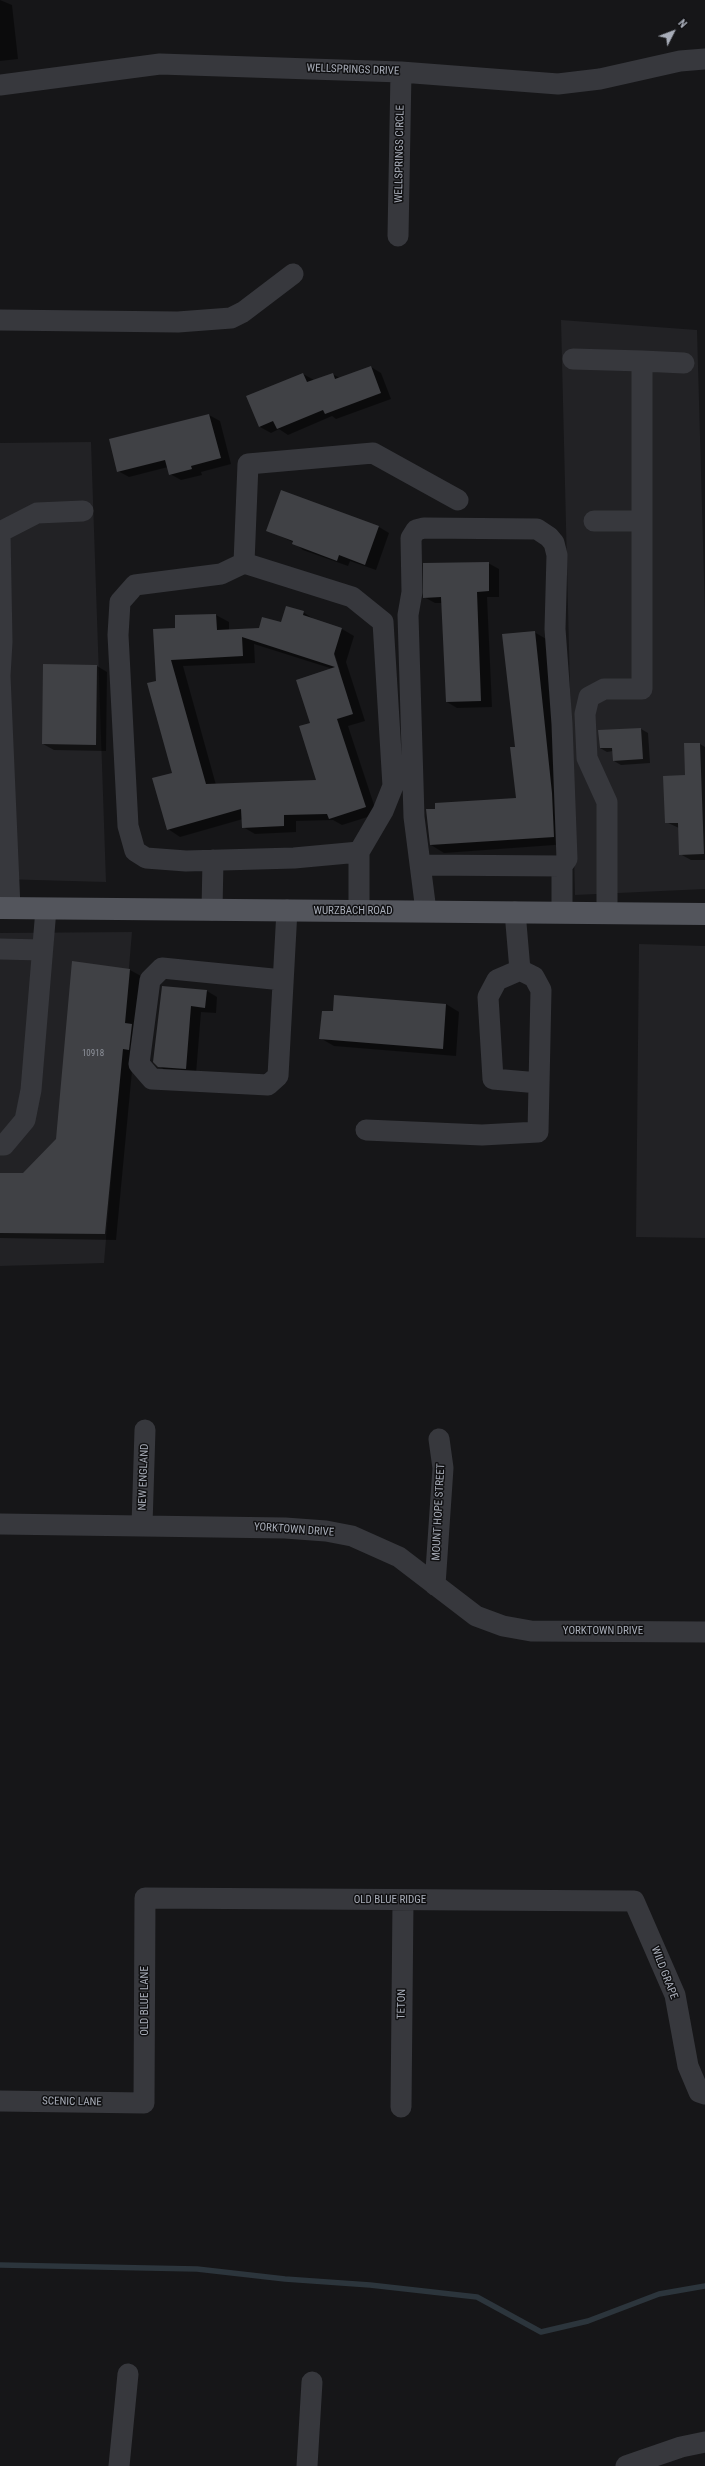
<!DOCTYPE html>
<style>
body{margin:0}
#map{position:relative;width:705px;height:2466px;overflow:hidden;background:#161618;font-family:"Roboto Condensed",sans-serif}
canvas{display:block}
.north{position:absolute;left:653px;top:12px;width:40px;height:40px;-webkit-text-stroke:3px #111113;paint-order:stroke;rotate:48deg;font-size:11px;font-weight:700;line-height:16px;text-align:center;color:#a8adb8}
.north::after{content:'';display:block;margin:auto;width:14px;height:18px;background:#a8adb8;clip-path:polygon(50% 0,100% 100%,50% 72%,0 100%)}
</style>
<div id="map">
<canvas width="705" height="2466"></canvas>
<div class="north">N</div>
</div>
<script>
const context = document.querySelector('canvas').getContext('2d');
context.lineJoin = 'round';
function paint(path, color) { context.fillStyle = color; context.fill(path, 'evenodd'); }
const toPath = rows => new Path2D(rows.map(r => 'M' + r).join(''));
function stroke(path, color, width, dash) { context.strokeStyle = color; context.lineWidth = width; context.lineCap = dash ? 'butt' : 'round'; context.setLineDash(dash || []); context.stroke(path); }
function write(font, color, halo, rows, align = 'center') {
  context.font = font + ' "Roboto Condensed",sans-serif'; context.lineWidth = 3; context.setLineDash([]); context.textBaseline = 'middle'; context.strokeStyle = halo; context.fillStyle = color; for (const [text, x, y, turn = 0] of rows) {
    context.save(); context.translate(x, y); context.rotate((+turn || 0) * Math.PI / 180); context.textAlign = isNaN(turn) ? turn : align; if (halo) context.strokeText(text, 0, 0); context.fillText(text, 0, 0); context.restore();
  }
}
paint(toPath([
 [561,320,697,330,705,614,705,889,575,895],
 [91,442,106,882,0,879,0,443],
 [132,932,104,1263,0,1266,0,933],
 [639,944,705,946,705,1238,636,1237]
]), '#222225');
paint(toPath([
 [0,0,12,5,18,59,0,61],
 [371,367,381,373,391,399,336,419,332,416,288,435,279,429,271,433,260,427,248,397,303,374,314,380,332,374,340,378],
 [209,415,220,421,231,464,201,472,202,475,181,480,170,474,168,467,129,477,118,471],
 [281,491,379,527,389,533,376,570,350,561,348,566,303,550,293,542,267,530],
 [488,563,499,569,499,597,487,597,492,707,457,708,447,702,443,603,435,603,424,597],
 [303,612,315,620,342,629,354,636,346,662,365,721,348,726,377,814,342,825,333,820,296,821,296,832,255,834,243,827,243,819,180,837,168,829,173,773,157,682,176,629,176,616,216,615,229,622,229,631,260,629,281,624],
 [254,644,333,669,311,723,318,781,216,785,183,666,255,663],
 [333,649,340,671,338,671,332,650],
 [534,632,548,640,568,844,444,853,431,845,517,799,516,748],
 [97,666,107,672,106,751,54,750,43,744],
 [641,729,648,733,650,763,621,765,614,761,613,751,607,752,600,748],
 [700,744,705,747,705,860,691,860,680,854,679,828,666,822],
 [73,962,130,970,141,976,116,1240,0,1238,0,1174,23,1174,57,1140],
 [162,987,207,991,217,997,216,1013,201,1012,196,1074,169,1073,154,1062],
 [446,1004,459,1012,456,1056,334,1046,320,1038]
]), '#0007');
stroke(toPath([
 [0,2265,197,2269,285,2279,370,2285,477,2297,541,2332,588,2321,659,2294,705,2286]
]), '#2c353c', 5.5);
paint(toPath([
 [371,366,381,393,325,414,323,410,277,429,273,421,259,427,246,396,303,373,307,382,333,373,335,379],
 [209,414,221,458,191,466,192,469,169,475,165,460,117,472,109,439],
 [281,490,379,526,365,565,339,555,337,561,292,544,293,541,266,531],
 [489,562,489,591,477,592,481,701,446,702,441,597,423,598,423,563],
 [286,606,304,611,303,615,342,628,334,654,353,714,337,719,366,807,329,819,327,814,284,815,284,826,242,828,241,809,167,830,152,778,172,773,147,683,156,681,153,629,175,628,175,615,216,614,217,630,259,628,262,617,281,622],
 [242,637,335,667,296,680,310,723,299,726,316,780,206,784,171,660,243,656],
 [535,631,552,793,554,837,430,845,426,809,435,809,435,803,516,798,510,747,515,747,502,634],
 [43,664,97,665,96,745,42,744],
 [641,728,643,759,613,761,612,748,600,748,598,730],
 [684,743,700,743,704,854,679,855,678,823,665,823,663,776,685,775],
 [72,961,130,969,125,1023,132,1024,129,1050,123,1049,105,1234,0,1233,0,1173,23,1173,56,1139],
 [162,986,207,990,205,1008,191,1006,186,1069,158,1067,153,1062],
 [334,995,446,1004,443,1049,319,1039,322,1011,333,1011]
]), '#404145');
stroke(toPath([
 [0,85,160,64,401,72,558,84,600,79,680,61,705,59],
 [398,236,401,72],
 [0,320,178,322,231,318,243,312,293,274],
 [573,359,642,361,642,689,604,689,589,697,585,714,587,758,607,802,607,913],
 [642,361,684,363],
 [594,521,642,521],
 [0,532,2,642,0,676,10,908],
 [0,532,37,513,83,511],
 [244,563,221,574,135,585,120,602,118,635,128,826,135,851,146,858,186,861,294,858,359,852],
 [420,865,562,866],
 [212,910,213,860],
 [359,911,359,852,383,811,393,786,383,622,352,597,244,563,248,464,373,453,458,500],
 [426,911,414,817,408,615,412,592,411,538,416,530,424,528,537,529,549,537,554,543,557,555,555,629,562,724,567,859,562,866,562,912],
 [0,949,42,950],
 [520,970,497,980,488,997,493,1079,539,1083],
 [283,980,162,968,150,980,139,1064,152,1079,268,1085,278,1076,287,910],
 [366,1130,482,1135,538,1132,541,990,534,977,520,970,515,912],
 [0,1145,4,1145,25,1120,31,1090,46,909],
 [0,1524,285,1528,326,1531,352,1536,399,1557,476,1616,503,1626,531,1631,705,1632],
 [142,1525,145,1430],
 [435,1585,443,1468,439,1439],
 [0,2101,144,2103,145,1898,634,1901,675,1995,688,2066,699,2092,705,2094],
 [401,2107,403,1901],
 [119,2466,128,2374],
 [307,2466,312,2382],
 [626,2466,681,2447,705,2442]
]), '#37383d', 21);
stroke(toPath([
 [0,908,705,914]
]), '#53555c', 22);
write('9px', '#8e929b', null, [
 ["10918",93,1054]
]);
write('11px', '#a8adb8', '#111113', [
 ["WELLSPRINGS DRIVE",353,70,2],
 ["WELLSPRINGS CIRCLE",400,154,-89],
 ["WURZBACH ROAD",353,911],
 ["NEW ENGLAND",144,1477,-88],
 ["MOUNT HOPE STREET",439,1512,-87],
 ["YORKTOWN DRIVE",294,1530,4],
 ["YORKTOWN DRIVE",603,1631],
 ["OLD BLUE RIDGE",390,1900],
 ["WILD GRAPE",664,1973,69],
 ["OLD BLUE LANE",145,2001,-90],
 ["TETON",402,2004,-89],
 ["SCENIC LANE",72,2102,1]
]);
</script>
